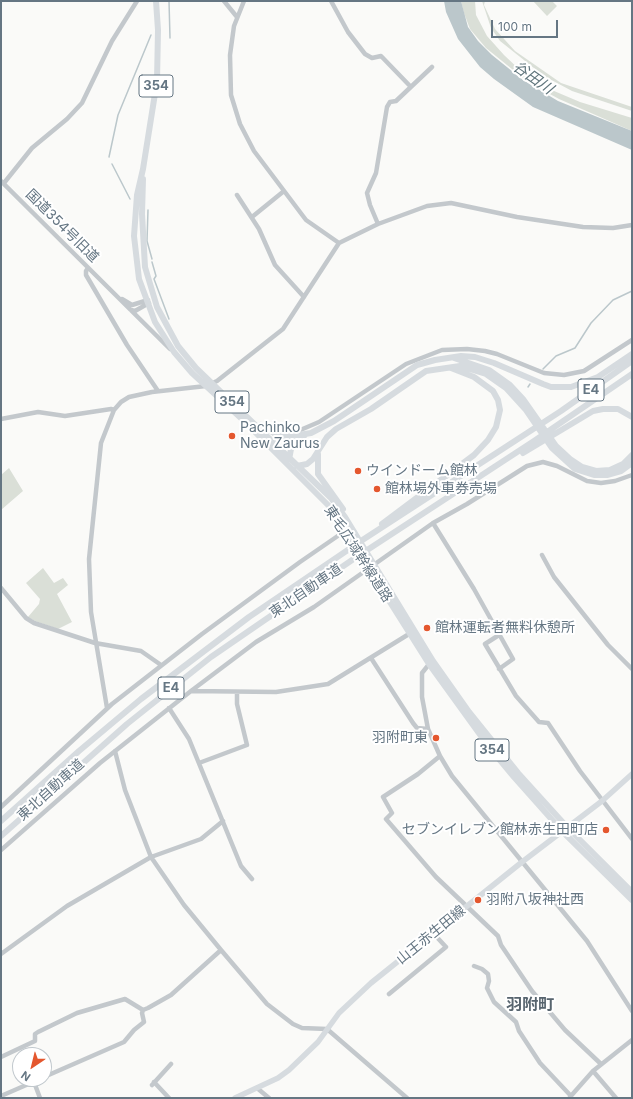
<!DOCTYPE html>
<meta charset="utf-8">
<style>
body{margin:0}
#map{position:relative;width:633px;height:1099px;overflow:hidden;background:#fafaf8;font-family:Inter,sans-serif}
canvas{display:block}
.frame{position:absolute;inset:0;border:2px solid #657683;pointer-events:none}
.north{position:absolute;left:12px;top:1047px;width:40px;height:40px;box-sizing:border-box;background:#fff;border:1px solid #c1c8cd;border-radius:50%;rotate:215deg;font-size:11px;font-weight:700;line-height:16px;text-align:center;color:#657683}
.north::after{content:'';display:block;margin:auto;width:14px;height:18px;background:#e4572e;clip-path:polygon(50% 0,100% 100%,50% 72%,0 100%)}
.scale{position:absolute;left:491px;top:20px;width:67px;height:18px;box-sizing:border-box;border:2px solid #657683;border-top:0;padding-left:5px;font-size:12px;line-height:14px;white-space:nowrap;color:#657683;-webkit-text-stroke:3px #fff;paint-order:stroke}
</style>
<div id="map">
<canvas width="633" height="1099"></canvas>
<div class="frame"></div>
<div class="north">N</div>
<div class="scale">100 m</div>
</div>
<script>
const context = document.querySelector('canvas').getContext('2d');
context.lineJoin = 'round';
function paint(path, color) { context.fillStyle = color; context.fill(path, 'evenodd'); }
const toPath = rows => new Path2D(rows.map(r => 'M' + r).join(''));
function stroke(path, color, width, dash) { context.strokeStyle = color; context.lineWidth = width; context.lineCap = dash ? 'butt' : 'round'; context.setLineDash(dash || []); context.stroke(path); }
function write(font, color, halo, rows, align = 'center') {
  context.font = font + ' Inter,"Noto Sans JP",sans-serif'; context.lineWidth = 4; context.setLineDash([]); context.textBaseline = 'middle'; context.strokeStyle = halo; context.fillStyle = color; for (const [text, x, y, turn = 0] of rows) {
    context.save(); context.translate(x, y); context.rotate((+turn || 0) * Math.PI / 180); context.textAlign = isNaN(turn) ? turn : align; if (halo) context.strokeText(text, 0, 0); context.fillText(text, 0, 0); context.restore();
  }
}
paint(toPath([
 [461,1,475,1,476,15,487,36,504,55,522,72,547,88,580,102,632,118,632,131,559,99,528,82,486,48,470,29,464,13],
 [482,1,485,1,484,5,495,29,515,51,561,83,632,107,632,111,572,91,544,76,500,41,491,28],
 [533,1,552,1,557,6,547,16],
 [9,468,23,491,1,510,1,475],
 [43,568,54,583,63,578,68,585,57,594,72,622,58,629,35,621,28,617,39,604,40,599,26,583]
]), '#dadfd7');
paint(toPath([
 [444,1,461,1,468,27,478,41,492,55,523,80,558,101,632,131,632,150,533,107,494,79,480,67,458,39,446,12]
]), '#bbc7cb');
stroke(toPath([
 [169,1,170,38],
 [109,157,118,115,151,35],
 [112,164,130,199],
 [148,210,147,241,152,259],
 [152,262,156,276,154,279,169,319],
 [543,369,556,356,575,348,591,323,613,300,632,291],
 [528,387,530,384]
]), '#bbc7cb', 1.5);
stroke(toPath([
 [224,1,237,17],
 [244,1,234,26,230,55,231,95,240,124,254,151,306,220,339,243],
 [331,1,348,32,365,54,372,58,381,56,410,86],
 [1,181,170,349],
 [4,183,32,148,67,119,82,103,112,41,137,1],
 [237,195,259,229,275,265,304,297],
 [252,217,284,191],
 [378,224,370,205,367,193,376,173,387,107,390,102,396,101,432,67],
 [88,268,86,271,86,275,127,345,158,391],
 [122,299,132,305,148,300],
 [131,310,135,311,149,303],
 [1,419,38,412,65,416,111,409,114,410],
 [291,434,319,422,406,364,442,350,467,349,485,351,497,354,544,373,564,375,584,371,632,340],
 [433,523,474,589,513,659,499,669],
 [542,555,554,577,608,645,632,669],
 [1,588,26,618,34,623,95,643,141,651,161,665],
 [499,635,485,644,516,696,539,722,548,723,580,771,632,839],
 [371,658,413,723,417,728,428,729],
 [430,663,422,673,422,697,428,729,440,756,452,776,587,941,632,1011],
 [191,691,276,692,328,684,409,634],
 [107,708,91,612,89,559,101,443,114,410,121,402,129,397,152,392,206,386,217,381,283,329,339,243,378,224,427,206,451,203,517,217,583,227,613,228,632,225],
 [169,708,189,739,241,866,252,879],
 [115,751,125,790,151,857,184,905,221,950,267,1004,293,1024,302,1028,327,1029,407,1098],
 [440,756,418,774,383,797,392,813,386,819,436,877,498,936,501,945,532,991,565,1030,601,1064],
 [199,763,247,745,237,704,237,693],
 [1,807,112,704,202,634,300,562,345,531],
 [1,850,100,763,191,691,256,642,314,607,433,523,467,504,527,466,543,462,557,466,587,481,601,483,615,481,632,475],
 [1,954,67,906,151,857,201,839,223,821],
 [474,966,482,969,488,974,489,981,487,988,494,1002,516,1022,519,1031,540,1063,571,1096],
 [389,994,446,947,433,933],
 [1,1057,35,1041,35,1034,38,1032,77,1013,125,999,143,1010,148,1008,171,995,221,950],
 [593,1071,616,1098],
 [44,1077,124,1042,134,1030,144,1022,142,1013,143,1010],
 [34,1082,40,1098],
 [154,1082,169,1098],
 [152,1085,171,1064],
 [257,1088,269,1098],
 [1,1096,40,1079],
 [570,1097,593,1071,632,1040]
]), '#c3c8cc', 4.5);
stroke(toPath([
 [235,1098,278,1078,289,1070,318,1042,339,1013,371,983,522,862,602,801,632,774]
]), '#d6dbdf', 5.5);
stroke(toPath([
 [156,1,158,30,157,81,143,169,137,195,134,236,139,279,155,322,174,352,192,373,242,419,330,507,429,664,489,747,514,777,562,831,632,900],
 [143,179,142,214,145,267,157,307,178,346,196,368,331,498,345,517,433,661,469,712,518,773,567,827,632,892],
 [454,358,489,370,510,385,523,399,556,446,570,459,582,467,596,471,610,470,623,464,632,455],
 [261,425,277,435,287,437,311,433,334,421,417,365,435,360,461,356,475,357,494,363,543,384,551,387,571,387,598,377,632,354],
 [523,453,593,411,603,409,618,409,632,417],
 [318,454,318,474,343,509],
 [289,460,291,449,305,435],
 [297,466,307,464,313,459,327,437,336,429,371,409,426,371,460,366,486,374,506,388,526,410,552,448,575,469,594,475,607,475,621,471,632,463],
 [382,524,474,455,488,440,496,427,500,410,498,400,493,391,474,377,451,368],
 [1,821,79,751,141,699,249,617,364,539,561,411,632,361],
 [1,836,127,724,211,657,355,558,534,441,632,374]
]), '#d6dbdf', 6);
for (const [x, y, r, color] of [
 [232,436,4,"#e4572e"],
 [358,471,4,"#e4572e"],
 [377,489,4,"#e4572e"],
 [427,628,4,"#e4572e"],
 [436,738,4,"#e4572e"],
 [606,830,4,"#e4572e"],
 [478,900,4,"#e4572e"]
]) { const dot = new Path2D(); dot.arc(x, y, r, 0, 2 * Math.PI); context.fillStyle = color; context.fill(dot); stroke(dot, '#fff', 1.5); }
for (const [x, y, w] of [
 [156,86,34],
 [591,390,26],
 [232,402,34],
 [171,688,26],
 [492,750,34]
]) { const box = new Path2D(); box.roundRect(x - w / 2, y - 11, w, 22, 3); context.fillStyle = '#fff'; context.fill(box); stroke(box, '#657683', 1); }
write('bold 13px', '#657683', null, [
 ["354",156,86],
 ["E4",591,390],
 ["354",232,402],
 ["E4",171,688],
 ["354",492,750]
]);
write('14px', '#657683', '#fff', [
 ["国道354号旧道",62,226,45],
 ["東毛広域幹線道路",358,554,57],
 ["東北自動車道",306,591,-34],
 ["東北自動車道",51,790,-42],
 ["山王赤生田線",431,935,-39]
]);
write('14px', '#657683', '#fff', [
 ["Pachinko",240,428],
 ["New Zaurus",240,444],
 ["ウインドーム館林",366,471],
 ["館林場外車券売場",385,489],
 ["館林運転者無料休憩所",435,628],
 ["羽附町東",428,738,"right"],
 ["セブンイレブン館林赤生田町店",598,830,"right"],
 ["羽附八坂神社西",486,900]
], 'left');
write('italic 15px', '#60757c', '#fff', [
 ["谷田川",533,78,35]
]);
write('bold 16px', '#57646e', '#fff', [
 ["羽附町",530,1005]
]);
</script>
